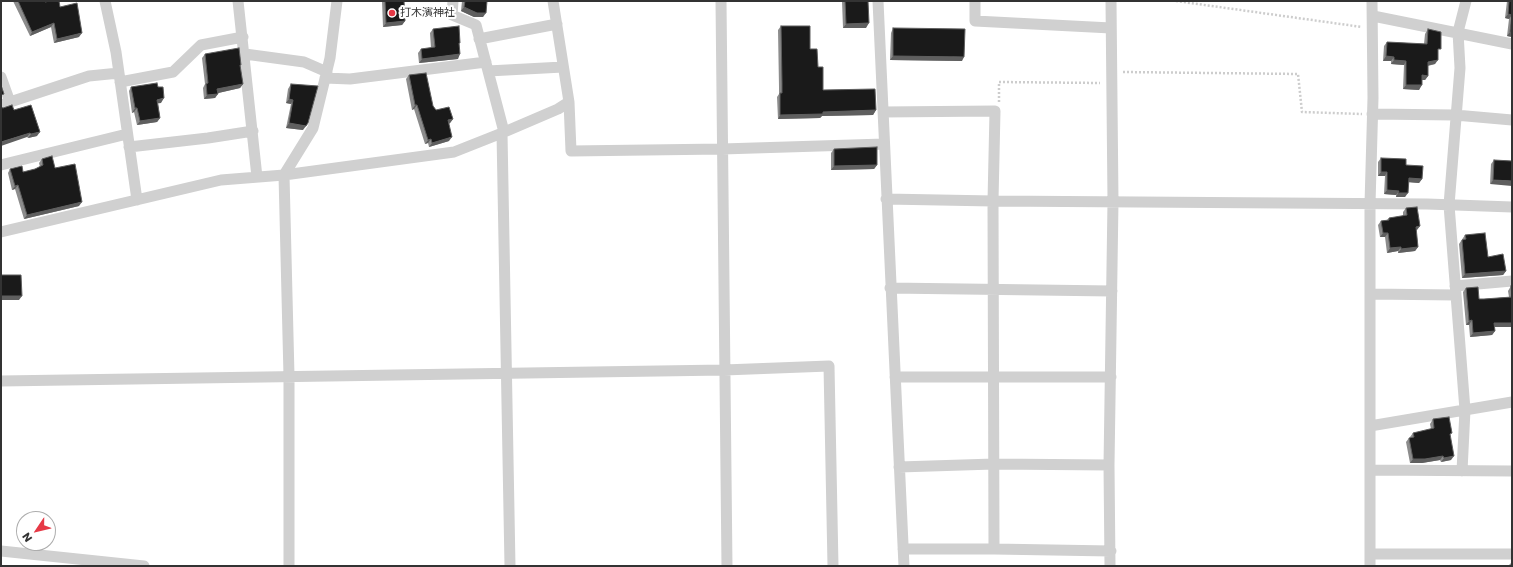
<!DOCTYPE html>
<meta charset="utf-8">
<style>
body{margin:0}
#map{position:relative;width:1513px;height:567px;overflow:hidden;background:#fff;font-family:Poppins,sans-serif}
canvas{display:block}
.frame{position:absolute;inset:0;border:2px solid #333;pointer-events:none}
.north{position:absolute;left:16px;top:511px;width:40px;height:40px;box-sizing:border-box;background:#fff;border:1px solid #adadad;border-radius:50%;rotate:235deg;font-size:11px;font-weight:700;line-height:16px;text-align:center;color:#333}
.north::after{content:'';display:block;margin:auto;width:14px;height:18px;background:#e63946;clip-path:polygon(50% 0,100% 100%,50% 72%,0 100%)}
</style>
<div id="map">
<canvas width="1513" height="567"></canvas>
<div class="frame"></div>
<div class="north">N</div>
</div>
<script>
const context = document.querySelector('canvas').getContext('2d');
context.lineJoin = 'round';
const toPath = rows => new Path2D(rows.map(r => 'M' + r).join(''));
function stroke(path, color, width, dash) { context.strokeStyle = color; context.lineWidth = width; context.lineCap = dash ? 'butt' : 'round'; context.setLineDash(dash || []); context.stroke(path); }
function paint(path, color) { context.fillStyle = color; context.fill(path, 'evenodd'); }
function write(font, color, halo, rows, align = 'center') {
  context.font = font + ' Poppins,"Noto Sans JP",sans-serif'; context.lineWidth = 4; context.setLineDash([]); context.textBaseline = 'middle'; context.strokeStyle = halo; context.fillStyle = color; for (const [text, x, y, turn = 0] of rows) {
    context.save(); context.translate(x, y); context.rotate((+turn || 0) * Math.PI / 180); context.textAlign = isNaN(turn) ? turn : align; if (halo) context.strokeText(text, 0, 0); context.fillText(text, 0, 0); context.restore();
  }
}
stroke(toPath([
 [1176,1,1362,27],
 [1123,72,1298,74,1302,112,1362,114],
 [999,102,999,82,1100,83]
]), '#cdcdcd', 2.5, [2, 2]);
stroke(toPath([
 [105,1,116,52,137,200],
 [238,1,257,177],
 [453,1,452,15,476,25,504,132],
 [721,1,727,566],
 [878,1,904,566],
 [975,1,975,21,1111,28],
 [1373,16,1512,44],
 [479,39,557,24],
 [245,54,304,62,327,72],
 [488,71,563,67],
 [1,77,10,102],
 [325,78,350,79,486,62],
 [120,82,173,72,201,45,243,37],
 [569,102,571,151,722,149,884,144],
 [1,105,89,76,119,73],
 [883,112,995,111,993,201,994,549],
 [1372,114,1455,115,1512,120],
 [502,133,510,566],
 [129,147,208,138,253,131],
 [1,165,127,134],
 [886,199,993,201,1427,204,1512,207],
 [1,232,221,180,284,175,454,152,502,133,558,109,569,102,553,1],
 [1455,286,1512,281],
 [890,288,1112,291],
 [1370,294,1456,295],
 [895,377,1111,377],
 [1,381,724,370,829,366,833,566],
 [1370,426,1512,402],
 [899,467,994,464,1109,465],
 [1370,470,1512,471],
 [1462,471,1465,410,1449,205,1460,68,1458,32,1466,1],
 [903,549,994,549,1111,551],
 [1,551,144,566],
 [1370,554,1512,554],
 [289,566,289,376,284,175,313,128,330,58,337,1],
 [1110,566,1109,465,1113,201,1111,1],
 [1370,566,1370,204,1373,98,1372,1]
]), '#d0d0d0', 11);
paint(toPath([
 [13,1,45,1,45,2,60,7,79,37,54,43,51,27,30,36],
 [382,1,404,1,405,21,402,25,383,27],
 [462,1,487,1,483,17,474,17,461,11],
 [842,1,868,1,866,28,843,28],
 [1507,1,1512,1,1512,37,1507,36,1509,19,1505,18],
 [781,26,810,49,823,90,876,110,873,115,822,116,820,118,778,119,777,97,779,94,779,87,778,30],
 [893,28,962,61,890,60,891,33],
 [433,29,459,45,458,59,419,63,418,53,421,49,431,48,430,33],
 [1428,29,1438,53,1435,64,1428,66,1428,76,1425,80,1422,80,1419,90,1403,89,1404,65,1391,64,1391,61,1383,61,1384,46,1387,42,1424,44,1425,34],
 [205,54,240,66,243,84,240,88,218,93,215,98,204,99,203,88,205,84,202,58],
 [409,75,436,110,453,119,450,123,449,124,449,141,429,147,428,143,425,144,414,109,412,110,406,79],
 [291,84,303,130,286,128,291,104,286,103,288,89],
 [131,87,161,103,158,103,160,118,157,122,137,125,134,112,132,113,129,91],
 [3,108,14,110,37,136,28,138],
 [834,149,877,165,874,169,831,170,831,153],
 [1381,158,1406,165,1422,179,1419,183,1409,182,1405,197,1396,197,1396,195,1384,194,1385,176,1378,176,1378,162],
 [42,159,55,168,79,206,24,219,15,189,12,190,8,173,10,169,23,172,35,169,40,167,39,163],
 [1494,160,1512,161,1490,184,1491,164],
 [1406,208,1420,226,1416,230,1418,247,1415,251,1398,253,1398,251,1387,253,1385,237,1380,237,1378,225,1381,221,1387,220,1389,218,1403,216,1403,212],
 [1465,235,1488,257,1506,271,1503,275,1462,278,1459,244],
 [1511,286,1512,327,1494,327,1495,331,1492,335,1470,337,1469,325,1466,325,1463,292,1466,288,1479,299,1484,299,1509,297,1508,291],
 [1433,419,1450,435,1451,460,1441,462,1440,460,1422,463,1410,463,1406,442,1409,438,1411,438,1410,437,1413,433,1431,429,1430,424],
 [1512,562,1512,566,1509,566,1509,565]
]), '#8c8c8c');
paint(toPath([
 [464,7,486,13,483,17,474,17,461,11],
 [1508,14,1512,15,1509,19,1505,18],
 [405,21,402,25,383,27,386,23],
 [54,23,51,27,30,36,32,32],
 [869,23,866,28,843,28,846,24],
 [1510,32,1512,32,1512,37,1507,36],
 [82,33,79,37,54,43,57,39],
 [460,54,458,59,419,63,422,59],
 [893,56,964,57,962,61,890,60],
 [1386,56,1394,57,1391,61,1383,61],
 [1394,60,1406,61,1404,65,1391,64],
 [1438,60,1435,64,1425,66,1428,62],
 [1422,75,1428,76,1425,80,1419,80],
 [243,84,240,88,214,94,217,89],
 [1406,85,1422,85,1419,90,1403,89],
 [218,94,215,98,204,99,207,95],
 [164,98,161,103,154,104,157,100],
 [289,99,293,100,291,104,286,103],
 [415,105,417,105,414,109,412,110],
 [135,108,137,108,134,112,132,113],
 [876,110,873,115,822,116,820,118,778,119,780,115,823,112],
 [160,118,157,122,137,125,140,121],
 [453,119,450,123,445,125,448,120],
 [289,123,306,126,303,130,286,128],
 [40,132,37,136,28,138,31,134],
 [30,133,27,137,1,146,1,142],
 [452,137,449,141,429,147,432,143],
 [431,139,428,143,425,144,428,140],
 [877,165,874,169,831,170,834,166],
 [1381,172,1387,172,1385,176,1378,176],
 [1409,178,1422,179,1419,183,1406,182],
 [1493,180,1512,181,1512,186,1490,184],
 [18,185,15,189,12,190,15,186],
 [1387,190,1399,191,1396,195,1384,194],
 [1398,193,1408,193,1405,197,1396,197],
 [82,202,79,206,24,219,27,215],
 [1420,226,1417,230,1413,231,1416,227],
 [1383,233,1388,233,1385,237,1380,237],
 [1401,247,1398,251,1387,253,1390,248],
 [1418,247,1415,251,1398,253,1401,249],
 [1506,271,1503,275,1462,278,1465,274],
 [1,296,22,296,19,300,1,300],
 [1472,320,1469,325,1466,325,1469,321],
 [1494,323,1512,323,1512,327,1491,327],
 [1495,331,1492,335,1470,337,1473,333],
 [1443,456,1440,460,1422,463,1410,463,1413,459],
 [1454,456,1451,460,1441,462,1444,458]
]), '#5f5f5f');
const building = toPath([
 [18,1,45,1,45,2,50,1,59,1,60,7,77,3,82,33,57,39,54,23,32,32,18,1],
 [385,1,404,1,405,21,386,23,385,1],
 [465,1,487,1,486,13,477,13,464,7,465,1],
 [845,1,868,1,869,23,846,24,845,1],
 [1509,1,1512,1,1512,32,1510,32,1512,15,1508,14,1509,1],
 [459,26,460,43,459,43,460,54,422,59,421,49,435,47,433,29,459,26],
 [781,26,810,26,810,49,817,49,818,67,823,67,823,90,875,89,876,110,823,112,823,114,780,115,780,93,782,93,782,83,781,26],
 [893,28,965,29,964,57,893,56,893,28],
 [1428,29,1441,32,1441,49,1438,49,1438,60,1428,62,1428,76,1422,75,1422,85,1406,85,1406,61,1394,60,1394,57,1386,56,1387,42,1427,44,1428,29],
 [239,48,241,65,240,65,243,84,217,89,218,94,207,95,206,84,208,83,205,54,239,48],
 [426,73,433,106,436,110,449,107,453,119,448,120,452,137,432,143,431,139,428,140,417,105,415,105,409,75,426,73],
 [157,83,158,87,163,87,164,98,157,100,160,118,140,121,137,108,135,108,131,87,157,83],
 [291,84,318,86,308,123,306,126,289,123,293,100,289,99,291,84],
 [1,85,4,94,1,95,1,85],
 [12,105,14,110,31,105,40,132,31,134,30,133,1,142,1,107,3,108,12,105],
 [877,147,877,165,834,166,834,149,877,147],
 [52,156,55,168,75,164,82,202,27,215,18,185,15,186,10,169,22,166,23,172,35,169,43,165,42,159,52,156],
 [1381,158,1406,159,1406,165,1423,166,1422,179,1409,178,1408,193,1398,193,1399,191,1387,190,1387,172,1381,172,1381,158],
 [1494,160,1512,161,1512,181,1493,180,1494,160],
 [1417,207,1420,226,1416,227,1418,247,1401,249,1401,247,1390,248,1388,233,1383,233,1381,221,1389,220,1389,218,1407,215,1406,208,1417,207],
 [1485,233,1488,257,1503,254,1506,271,1465,274,1462,240,1466,239,1465,235,1485,233],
 [1,275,21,275,22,296,1,296,1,275],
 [1511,286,1512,286,1512,323,1494,323,1495,331,1473,333,1472,320,1469,321,1466,288,1478,287,1479,299,1484,299,1512,297,1511,286],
 [1449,417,1452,433,1450,434,1454,456,1444,458,1443,456,1425,459,1413,459,1409,438,1414,437,1413,433,1434,428,1433,419,1449,417]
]);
paint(building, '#1a1a1a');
stroke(building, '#5f5f5f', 1);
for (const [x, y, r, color] of [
 [392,13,4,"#e63946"]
]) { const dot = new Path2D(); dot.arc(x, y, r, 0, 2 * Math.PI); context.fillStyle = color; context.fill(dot); stroke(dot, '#fff', 1.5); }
write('11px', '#333', '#fff', [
 ["打木濱神社",400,13]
], 'left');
</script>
